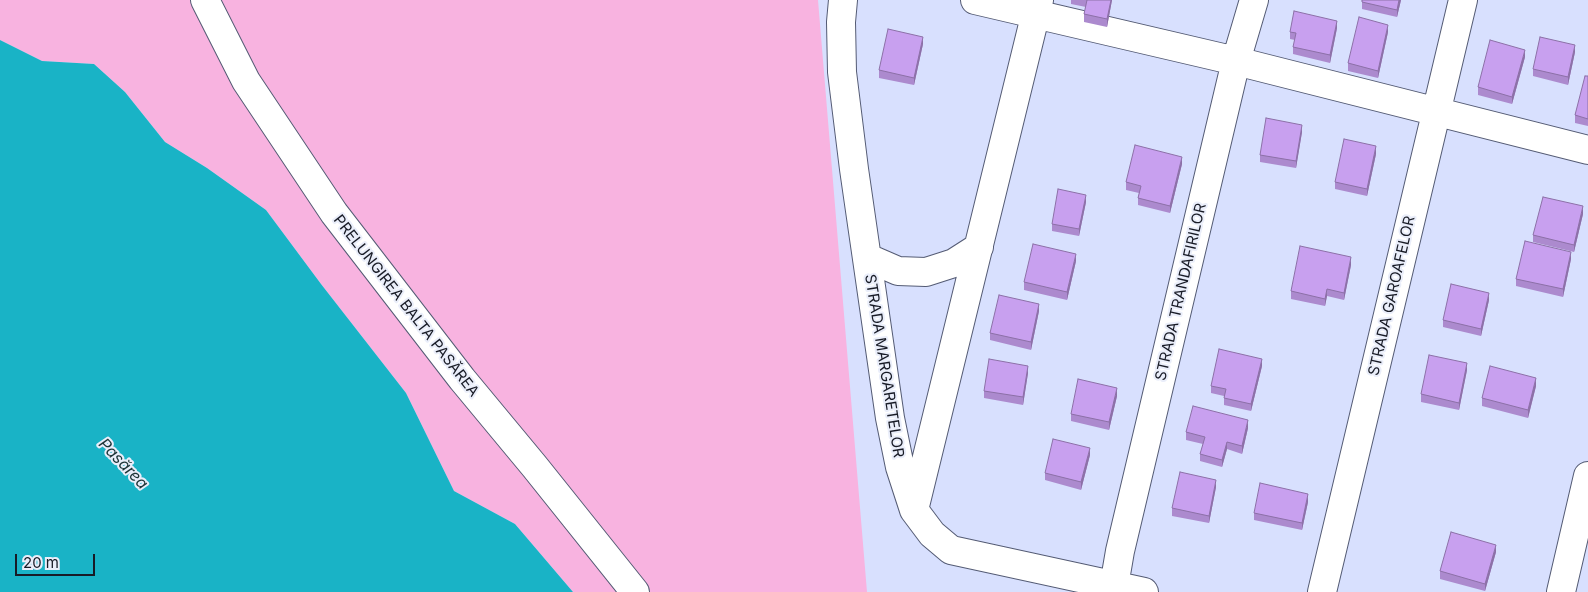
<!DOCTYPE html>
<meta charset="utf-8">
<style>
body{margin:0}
#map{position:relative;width:1588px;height:592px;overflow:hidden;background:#d8e0fe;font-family:Inter,sans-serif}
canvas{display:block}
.scale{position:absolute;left:15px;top:554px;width:80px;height:22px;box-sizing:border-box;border:2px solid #181b26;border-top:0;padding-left:6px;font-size:15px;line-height:18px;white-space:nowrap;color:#181b26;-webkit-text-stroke:4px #eaeefa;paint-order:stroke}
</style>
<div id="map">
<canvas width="1588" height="592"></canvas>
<div class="scale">20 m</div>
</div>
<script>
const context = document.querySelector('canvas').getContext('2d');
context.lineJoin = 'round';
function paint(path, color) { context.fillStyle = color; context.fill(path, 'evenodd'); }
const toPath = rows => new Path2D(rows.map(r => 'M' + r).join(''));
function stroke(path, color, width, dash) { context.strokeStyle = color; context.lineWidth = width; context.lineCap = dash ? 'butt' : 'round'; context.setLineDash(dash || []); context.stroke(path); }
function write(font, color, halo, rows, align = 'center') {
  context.font = font + ' Inter,sans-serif'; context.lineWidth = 4; context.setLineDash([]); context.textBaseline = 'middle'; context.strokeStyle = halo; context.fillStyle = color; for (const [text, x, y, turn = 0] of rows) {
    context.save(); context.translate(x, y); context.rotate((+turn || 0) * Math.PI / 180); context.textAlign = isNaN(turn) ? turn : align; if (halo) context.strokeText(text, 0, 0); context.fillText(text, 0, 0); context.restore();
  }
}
paint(toPath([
 [0,0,818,0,867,592,573,592,515,524,454,491,406,393,321,284,266,210,207,168,165,142,125,92,94,64,42,61,0,40]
]), '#f8b3e0');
paint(toPath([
 [0,40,42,61,94,64,125,92,165,142,207,168,266,210,321,284,406,393,454,491,515,524,573,592,0,592]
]), '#19b3c6');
const minor = toPath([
 [205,0,246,81,334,213,462,379,535,467,635,592],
 [843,0,841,22,842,72,854,169,890,418,900,467,914,510,932,534,951,550,1144,592],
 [975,0,1236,61,1588,150],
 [868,258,898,271,926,272,954,263,979,247],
 [914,510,1039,0],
 [1114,586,1120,551,1236,61,1254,0],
 [1322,592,1463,0],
 [1561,592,1588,476]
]);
stroke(minor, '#545b74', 30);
stroke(minor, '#fff', 28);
paint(toPath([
 [1071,0,1112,0,1107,27,1084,22,1084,14,1086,7,1071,4],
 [1362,0,1401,0,1397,17,1362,9],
 [1337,28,1330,63,1293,54,1293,47,1295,40,1290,39,1290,32],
 [1388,32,1378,78,1348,71,1348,63],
 [923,44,914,85,879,78,879,70],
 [1575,52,1568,85,1533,76,1533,69],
 [1525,57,1512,104,1478,95,1478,87],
 [1588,76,1588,126,1575,123,1575,115],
 [1302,132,1296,168,1260,162,1260,155],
 [1376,154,1367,196,1335,189,1335,182],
 [1182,164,1170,213,1138,205,1138,198,1139,193,1126,190,1126,182],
 [1086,202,1079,236,1052,231,1052,224],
 [1583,214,1574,252,1533,242,1533,235],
 [1571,259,1563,297,1516,286,1516,279],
 [1076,261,1067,300,1024,290,1024,282],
 [1351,265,1344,300,1327,296,1325,306,1291,299,1291,291],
 [1489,300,1481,336,1443,327,1443,320],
 [1039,311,1031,350,990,340,990,333],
 [1262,366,1251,411,1224,405,1224,396,1211,393,1211,386],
 [1467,370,1459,410,1421,402,1421,394],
 [1028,373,1023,405,984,398,984,391],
 [1536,386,1528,418,1482,406,1482,398],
 [1117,396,1109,430,1071,421,1071,414],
 [1248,428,1242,454,1227,449,1222,467,1200,461,1200,454,1203,444,1186,440,1186,432],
 [1090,455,1081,490,1045,480,1045,473],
 [1216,487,1209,523,1172,516,1172,508],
 [1308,502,1302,530,1254,520,1254,513],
 [1496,552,1485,591,1440,579,1440,571]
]), '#ac8ace');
paint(toPath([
 [1111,0,1112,0,1107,27,1107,19],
 [1399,0,1401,0,1397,17,1397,10],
 [1337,21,1337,28,1330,63,1330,55],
 [1388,25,1388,32,1378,78,1378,71],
 [923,37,923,44,914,85,914,78],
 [1575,45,1575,52,1568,85,1568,77],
 [1525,50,1525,57,1512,104,1512,97],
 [1302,125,1302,132,1296,168,1296,161],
 [1376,146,1376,154,1367,196,1367,189],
 [1182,157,1182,164,1170,213,1170,206],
 [1086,195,1086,202,1079,236,1079,229],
 [1583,206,1583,214,1574,252,1574,245],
 [1571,252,1571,259,1563,297,1563,289],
 [1076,254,1076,261,1067,300,1067,292],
 [1351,257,1351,265,1344,300,1344,293],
 [1327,289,1327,296,1325,306,1325,299],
 [1489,293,1489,300,1481,336,1481,329],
 [1039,304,1039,311,1031,350,1031,342],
 [1262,359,1262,366,1251,411,1251,404],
 [1467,363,1467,370,1459,410,1459,403],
 [1028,366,1028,373,1023,405,1023,397],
 [1536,378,1536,386,1528,418,1528,410],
 [1117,388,1117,396,1109,430,1109,422],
 [1248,420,1248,428,1242,454,1242,446],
 [1227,442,1227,449,1222,467,1222,460],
 [1090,448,1090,455,1081,490,1081,482],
 [1216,480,1216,487,1209,523,1209,516],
 [1308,494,1308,502,1302,530,1302,523],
 [1496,545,1496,552,1485,591,1485,584]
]), '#8c70a7');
const building = toPath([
 [1087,0,1111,0,1107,19,1084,14,1087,0],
 [1362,0,1399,0,1397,10,1362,2,1362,0],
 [1294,11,1337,21,1330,55,1293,47,1296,33,1290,32,1294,11],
 [1359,17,1388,25,1378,71,1348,63,1359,17],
 [888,29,923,37,914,78,879,70,888,29],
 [1540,37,1575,45,1568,77,1533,69,1540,37],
 [1490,40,1525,50,1512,97,1478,87,1490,40],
 [1585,76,1588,76,1588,119,1575,115,1585,76],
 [1266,118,1302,125,1296,161,1260,155,1266,118],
 [1344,139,1376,146,1367,189,1335,182,1344,139],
 [1135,145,1182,157,1170,206,1138,198,1141,186,1126,182,1135,145],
 [1058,189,1086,195,1079,229,1052,224,1058,189],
 [1543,197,1583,206,1574,245,1533,235,1543,197],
 [1525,241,1571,252,1563,289,1516,279,1525,241],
 [1033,244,1076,254,1067,292,1024,282,1033,244],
 [1300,246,1351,257,1344,293,1327,289,1325,299,1291,291,1300,246],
 [1451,284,1489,293,1481,329,1443,320,1451,284],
 [999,295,1039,304,1031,342,990,333,999,295],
 [1219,349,1262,359,1251,404,1224,398,1226,389,1211,386,1219,349],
 [1429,355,1467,363,1459,403,1421,394,1429,355],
 [989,359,1028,366,1023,397,984,391,989,359],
 [1490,366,1536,378,1528,410,1482,398,1490,366],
 [1078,379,1117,388,1109,422,1071,414,1078,379],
 [1193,406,1248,420,1242,446,1227,442,1222,460,1200,454,1205,437,1186,432,1193,406],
 [1053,439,1090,448,1081,482,1045,473,1053,439],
 [1180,472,1216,480,1209,516,1172,508,1180,472],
 [1260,483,1308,494,1302,523,1254,513,1260,483],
 [1451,532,1496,545,1485,584,1440,571,1451,532]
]);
paint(building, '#c8a0ef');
stroke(building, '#8c70a7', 1);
write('15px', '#181b26', '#eaeefa', [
 ["STRADA TRANDAFIRILOR",1181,292,-77],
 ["STRADA GAROAFELOR",1392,296,-77],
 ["PRELUNGIREA BALTA PASĂREA",406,306,52],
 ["STRADA MARGARETELOR",884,366,81]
]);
write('italic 16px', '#1d3437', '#eaeefa', [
 ["Pasărea",123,464,46]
]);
</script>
